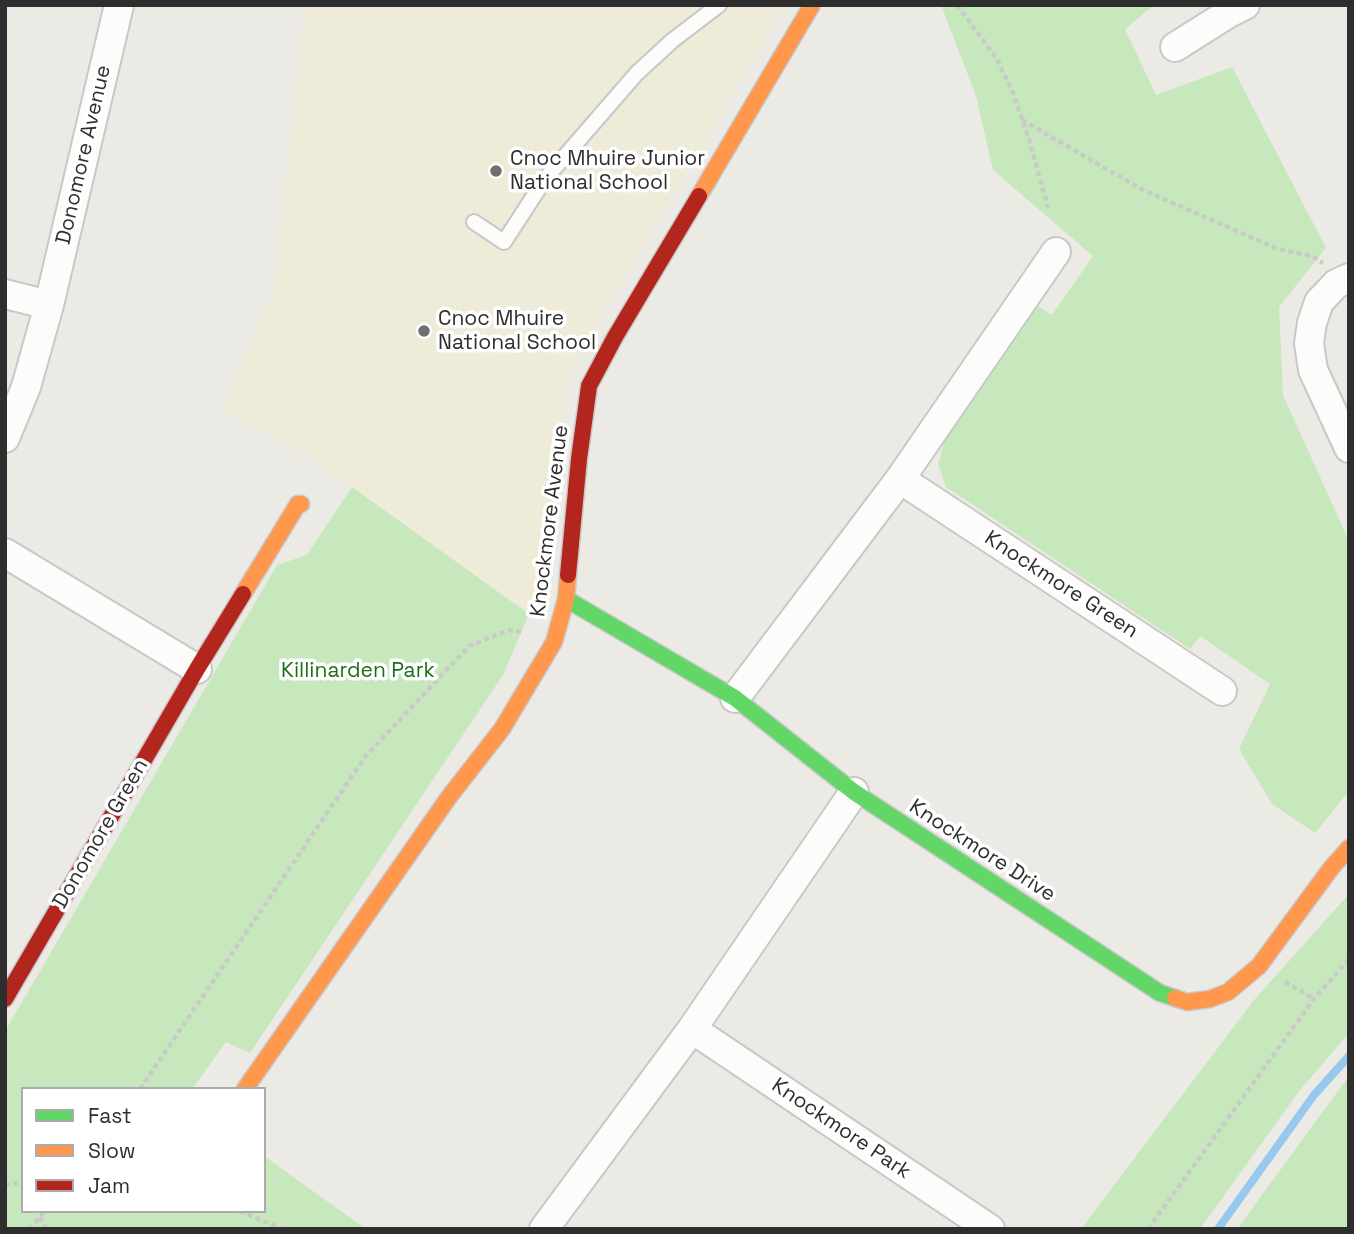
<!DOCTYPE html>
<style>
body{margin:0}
#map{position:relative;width:1354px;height:1234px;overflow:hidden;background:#eceae4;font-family:"Space Grotesk",sans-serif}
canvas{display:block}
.frame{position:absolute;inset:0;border:7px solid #2e2e2e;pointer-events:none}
.legend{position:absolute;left:21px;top:1087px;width:245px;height:126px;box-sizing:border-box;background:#fff;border:2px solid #ababab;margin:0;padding:9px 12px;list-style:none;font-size:21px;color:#2e2e2e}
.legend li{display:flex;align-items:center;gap:14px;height:35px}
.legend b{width:35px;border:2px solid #ababab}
</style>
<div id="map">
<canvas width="1354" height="1234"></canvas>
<div class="frame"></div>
<ul class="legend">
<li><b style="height:9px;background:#63d668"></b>Fast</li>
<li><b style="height:9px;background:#ff974d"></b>Slow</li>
<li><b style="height:9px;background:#b3261e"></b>Jam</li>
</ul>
</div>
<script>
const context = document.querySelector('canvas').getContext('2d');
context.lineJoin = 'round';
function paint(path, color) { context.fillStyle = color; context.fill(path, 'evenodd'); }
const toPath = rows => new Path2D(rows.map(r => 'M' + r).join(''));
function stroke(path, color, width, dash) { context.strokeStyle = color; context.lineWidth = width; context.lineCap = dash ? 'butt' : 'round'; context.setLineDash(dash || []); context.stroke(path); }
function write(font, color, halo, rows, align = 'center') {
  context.font = font + ' "Space Grotesk",sans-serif'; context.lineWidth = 7; context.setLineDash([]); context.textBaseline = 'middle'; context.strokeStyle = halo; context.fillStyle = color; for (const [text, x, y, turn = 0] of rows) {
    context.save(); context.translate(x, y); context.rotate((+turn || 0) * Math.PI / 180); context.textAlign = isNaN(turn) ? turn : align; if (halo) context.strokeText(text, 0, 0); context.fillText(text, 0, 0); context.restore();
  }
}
paint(toPath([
 [305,5,785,5,568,372,541,549,529,614,352,487,279,438,221,411,274,291]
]), '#eeebd9');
paint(toPath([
 [941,5,1154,5,1125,29,1156,95,1232,67,1326,248,1279,307,1283,395,1349,541,1349,791,1315,833,1272,804,1239,749,1270,684,1200,636,1190,649,946,487,938,464,945,440,1038,306,1052,315,1093,256,993,170,976,96],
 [352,487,529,614,503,675,250,1053,226,1042,192,1089,23,1089,23,1211,264,1211,264,1156,366,1229,5,1229,5,1031,277,565,307,555],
 [1349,894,1349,1033,1300,1090,1200,1229,1081,1229,1254,1000],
 [1349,1076,1349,1229,1237,1229]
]), '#c7e8bc');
stroke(toPath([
 [1218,1229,1314,1095,1349,1056]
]), '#97c8ee', 8);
const lane = toPath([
 [474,222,504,242,545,179,637,73,673,40,719,5]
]);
const street = toPath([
 [1175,47,1229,13,1245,5],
 [1349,278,1336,284,1319,302,1312,323,1309,343,1313,370,1349,448],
 [5,294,49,305],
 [5,438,26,387,49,305,119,5],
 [900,479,1222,691],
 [5,553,197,669],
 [735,698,900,479,1056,252],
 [692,1029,990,1229],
 [544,1229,692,1029,854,792]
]);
const fast = toPath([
 [566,599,735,698,854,792,1160,993,1175,998]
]);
const slow = toPath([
 [699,196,812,5],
 [243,594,298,504,301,504],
 [1175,998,1187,1002,1210,999,1228,992,1259,966,1332,867,1349,848],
 [245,1089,449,797,502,729,554,642,566,599,568,575]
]);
const jam = toPath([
 [568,575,579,459,589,386,615,337,699,196],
 [5,999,197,669,243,594]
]);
stroke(lane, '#c9c8c9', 18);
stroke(street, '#c9c8c9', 32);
stroke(fast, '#c9c8c9', 19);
stroke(slow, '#c9c8c9', 19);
stroke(jam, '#c9c8c9', 19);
stroke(toPath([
 [957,5,997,59,1013,93,1029,139,1048,208],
 [1022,120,1143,190,1278,249,1312,256,1323,263],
 [1285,982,1314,999],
 [140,1089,365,757,469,646,509,630,524,632],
 [5,1185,23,1182],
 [240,1211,282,1229],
 [40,1217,46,1229],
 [29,1229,45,1211],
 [1148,1229,1314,999,1349,959]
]), '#cacac9', 4.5, [5, 3.5]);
stroke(lane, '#fcfcfb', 14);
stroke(street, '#fcfcfb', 28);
stroke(fast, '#63d668', 16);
stroke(slow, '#ff974d', 16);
stroke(jam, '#b3261e', 16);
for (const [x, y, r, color] of [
 [496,171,7,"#70706e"],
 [424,331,7,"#70706e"]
]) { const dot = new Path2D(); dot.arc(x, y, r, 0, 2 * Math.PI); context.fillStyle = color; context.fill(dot); stroke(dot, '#fff', 2.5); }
write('21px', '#2e2e2e', '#fff', [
 ["Donomore Avenue",84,155,-77],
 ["Knockmore Avenue",550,521,-83],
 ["Knockmore Green",1061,585,33],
 ["Donomore Green",101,834,-60],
 ["Knockmore Drive",982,851,33],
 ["Knockmore Park",841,1129,34]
]);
write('21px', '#2e2e2e', '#fff', [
 ["Cnoc Mhuire Junior",510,159],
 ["National School",510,183],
 ["Cnoc Mhuire",438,319],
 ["National School",438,343]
], 'left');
write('21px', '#1c6f19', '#fff', [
 ["Killinarden Park",358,671]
]);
</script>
